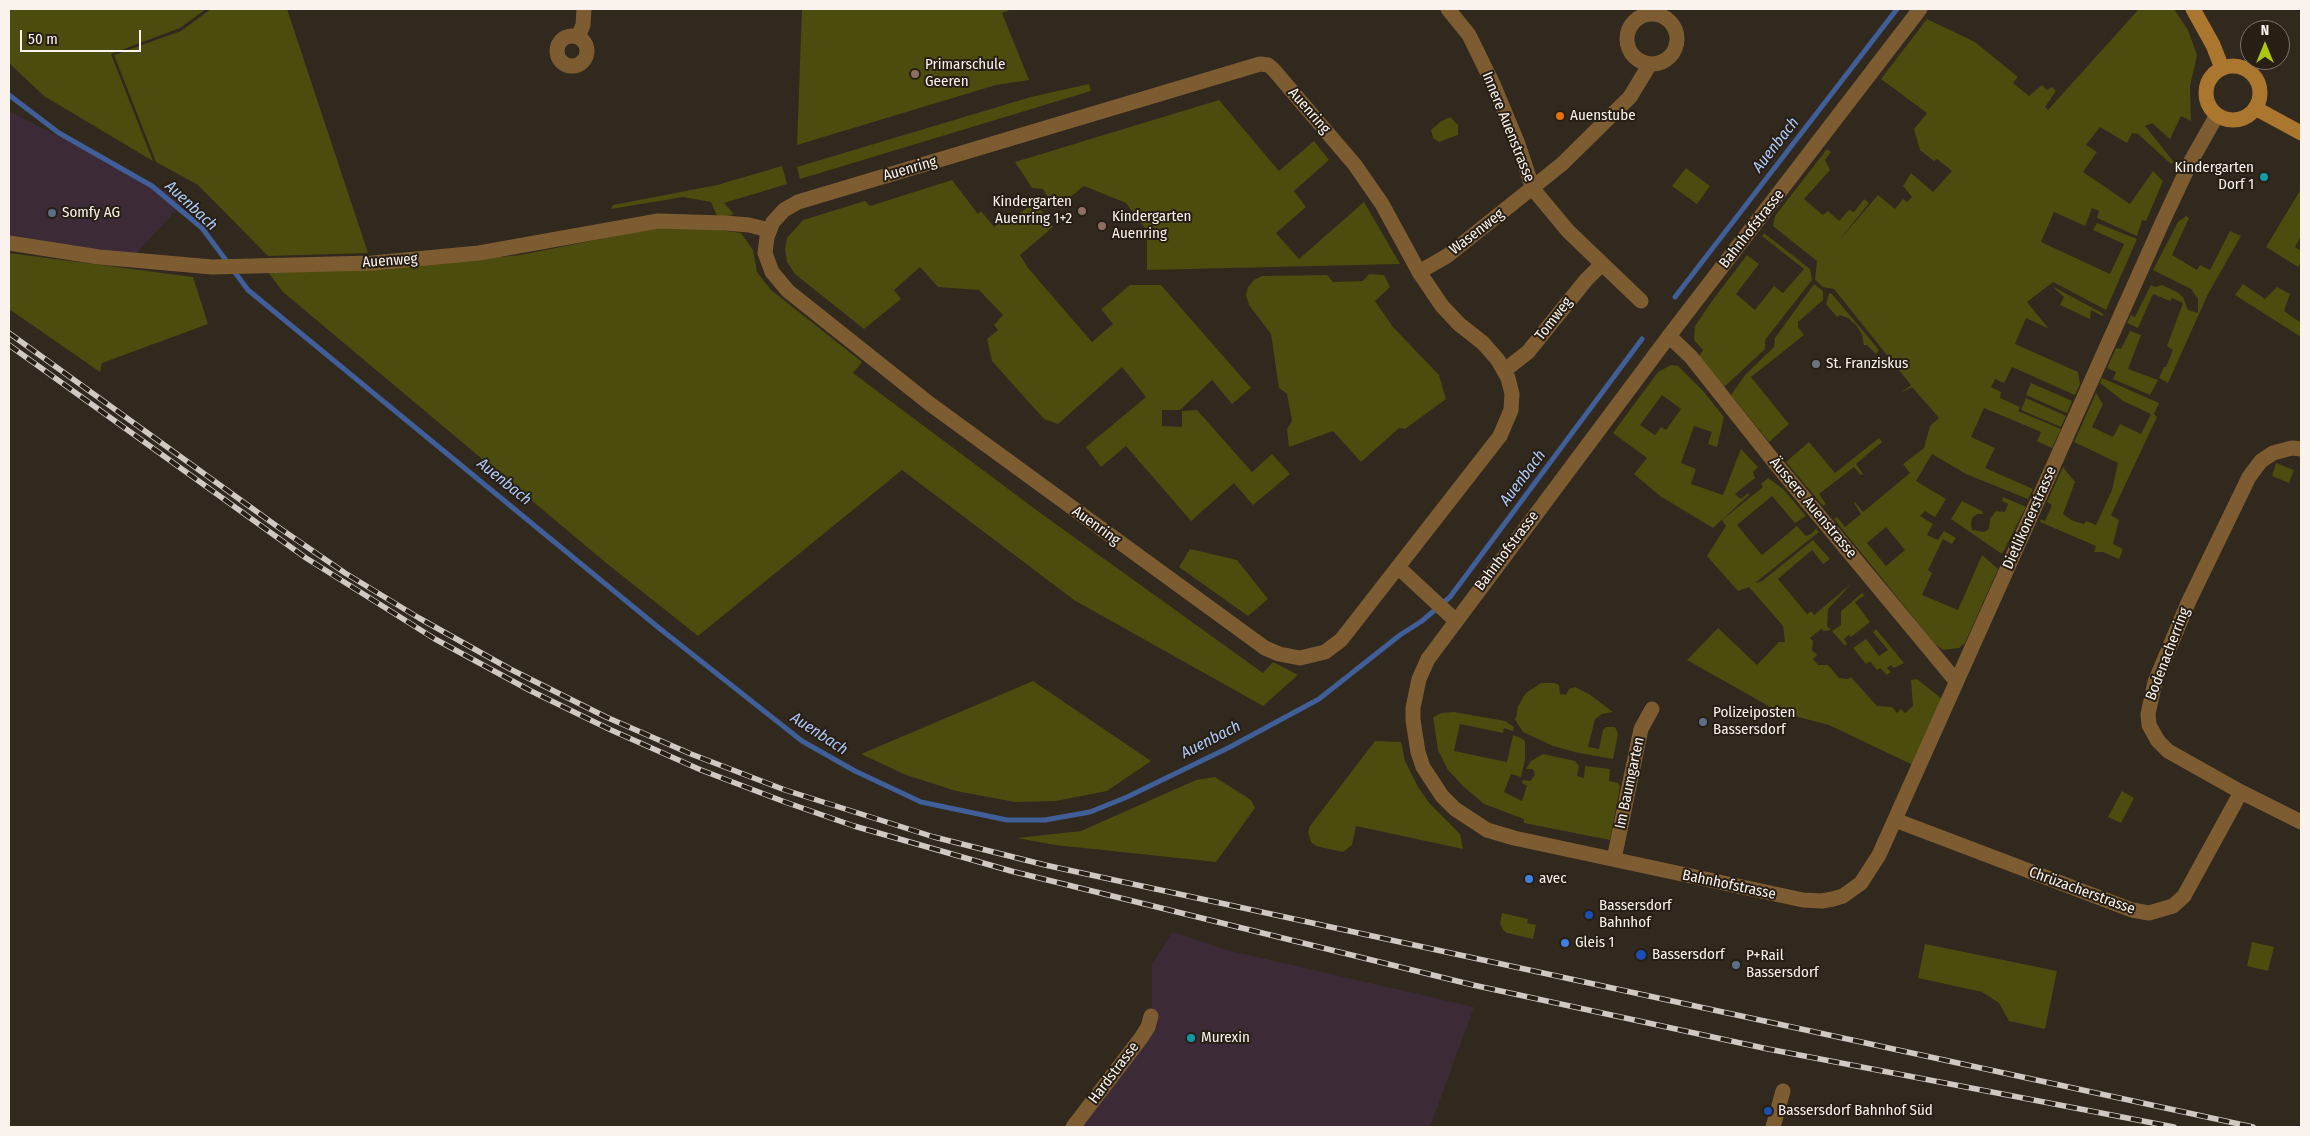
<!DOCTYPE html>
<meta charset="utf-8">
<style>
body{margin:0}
#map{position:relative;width:2310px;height:1136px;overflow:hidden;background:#31281e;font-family:"Fira Sans Condensed",sans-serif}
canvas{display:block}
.frame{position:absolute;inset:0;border:10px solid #faf3ed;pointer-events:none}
.north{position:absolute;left:2240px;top:20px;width:50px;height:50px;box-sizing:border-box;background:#271e14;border:1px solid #7b736b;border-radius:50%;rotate:0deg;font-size:14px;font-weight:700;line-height:20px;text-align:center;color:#faf3ed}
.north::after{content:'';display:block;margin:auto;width:18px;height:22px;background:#adc60e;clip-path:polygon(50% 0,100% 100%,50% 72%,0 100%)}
.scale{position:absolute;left:20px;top:30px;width:121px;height:22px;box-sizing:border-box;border:2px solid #faf3ed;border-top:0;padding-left:6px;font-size:15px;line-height:18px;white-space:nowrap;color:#faf3ed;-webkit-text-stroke:4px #271e14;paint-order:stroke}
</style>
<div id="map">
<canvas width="2310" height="1136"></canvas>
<div class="frame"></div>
<div class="north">N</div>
<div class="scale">50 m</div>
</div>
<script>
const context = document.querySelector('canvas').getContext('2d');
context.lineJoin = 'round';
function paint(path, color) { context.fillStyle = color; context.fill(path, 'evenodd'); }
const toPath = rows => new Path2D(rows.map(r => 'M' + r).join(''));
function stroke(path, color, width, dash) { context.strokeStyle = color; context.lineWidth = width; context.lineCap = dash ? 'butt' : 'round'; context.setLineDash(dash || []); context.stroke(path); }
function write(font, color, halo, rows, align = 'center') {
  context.font = font + ' "Fira Sans Condensed",sans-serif'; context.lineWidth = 4; context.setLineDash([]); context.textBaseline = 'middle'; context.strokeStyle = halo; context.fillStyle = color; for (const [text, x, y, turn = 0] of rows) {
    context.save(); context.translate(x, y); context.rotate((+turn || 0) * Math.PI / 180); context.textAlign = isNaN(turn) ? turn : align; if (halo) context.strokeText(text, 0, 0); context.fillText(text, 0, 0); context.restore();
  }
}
paint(toPath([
 [9,111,185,201,132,258,9,236],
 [1173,932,1227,950,1474,1007,1430,1127,1073,1127,1152,1010,1152,964]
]), '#3c2b36');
paint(toPath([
 [9,9,206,9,180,28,111,54,153,161,44,96,9,63],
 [211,9,287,9,368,253,268,256,198,185,156,162,114,55,181,31],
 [802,9,1012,9,1002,13,1029,80,996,85,797,145],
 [2139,9,2174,9,2188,30,2197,55,2190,86,2191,121,2181,116,2170,139,2152,123,2145,126,2174,162,2171,164,2138,134,2132,133,2127,143,2100,127,2086,145,2097,152,2083,172,2130,204,2153,171,2163,181,2146,221,2142,220,2137,236,2097,218,2099,211,2092,208,2085,226,2054,212,2041,242,2110,274,2124,244,2093,230,2097,223,2137,239,2106,310,2053,282,2027,302,2049,329,2026,318,2015,344,2078,372,2080,384,2075,395,2012,367,2004,383,1995,379,1991,387,2001,392,2000,398,2020,407,2018,411,2061,429,2052,448,2037,441,2041,432,1984,408,1971,437,1995,448,1985,468,2033,489,2028,499,1966,474,1932,454,1916,481,1946,499,1935,517,1925,511,1920,516,1933,524,1927,535,1938,540,1944,531,1956,538,1952,544,1943,539,1928,570,1932,573,1922,595,1958,610,1982,555,1998,569,1965,643,1959,648,1943,650,1935,644,1834,519,1837,517,1845,527,1861,514,1854,503,1855,502,1863,512,1910,473,1903,464,1924,448,1930,426,1939,418,1912,387,1901,393,1911,385,1834,289,1823,287,1815,280,1817,261,1773,226,1775,216,1827,149,1831,152,1825,160,1830,170,1804,199,1823,215,1828,211,1839,221,1849,210,1854,212,1864,199,1869,203,1837,243,1878,195,1895,209,1903,199,1907,202,1912,197,1903,186,1911,173,1933,192,1952,171,1937,159,1934,161,1920,150,1914,129,1927,113,1881,79,1927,19,1975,42,2018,77,2013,83,2029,96,2042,85,2047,90,2052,87,2056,91,2045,107,2048,110],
 [1886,527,1905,550,1886,566,1867,543],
 [1089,84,1091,91,800,179,797,167,1031,97],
 [1219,100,1279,171,1314,141,1329,160,1294,191,1306,207,1276,233,1299,259,1364,202,1400,264,1147,270,1147,231,1126,203,1084,186,1055,209,1043,189,1032,188,1015,162],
 [1450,117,1458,125,1458,135,1439,142,1433,138,1431,130,1440,122],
 [782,166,787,184,724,203,734,214,725,217,717,216,711,202,683,197,611,209,613,205,717,185],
 [1686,168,1710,186,1697,204,1672,186],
 [952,180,978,214,981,211,994,227,1009,214,1013,218,1035,202,1053,227,1020,255,1028,268,1092,342,1113,324,1101,309,1110,302,1130,285,1161,285,1251,388,1232,404,1212,380,1180,410,1162,410,1162,426,1182,427,1182,411,1197,410,1252,472,1272,454,1290,474,1253,505,1234,483,1191,521,1126,446,1101,467,1086,447,1146,397,1122,367,1058,424,1044,419,992,361,987,339,998,330,994,325,1003,315,979,290,938,287,920,267,894,290,901,299,864,329,795,274,787,262,785,249,787,238,803,220,865,201,870,206],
 [2301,189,2301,236,2295,247,2301,251,2301,262,2298,267,2266,247],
 [2186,216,2189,218,2172,255,2197,270,2200,265,2210,270,2230,231,2241,236,2208,294,2168,383,2159,378,2164,367,2166,367,2173,350,2167,346,2183,303,2172,298,2170,301,2153,294,2138,328,2127,323,2131,315,2135,317,2151,285,2155,287,2162,285,2177,292,2183,297,2188,310,2198,313,2198,299,2191,289,2153,270,2178,222],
 [693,226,741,233,753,250,757,272,771,290,862,362,853,373,1039,512,1263,673,1273,662,1298,675,1263,706,1074,600,902,470,698,636,605,562,283,292,268,272,377,269,520,255,662,227],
 [1764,233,1810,269,1812,280,1765,340,1765,349,1723,388,1699,356,1703,350,1694,340,1695,326,1712,301,1747,255,1759,264,1736,294,1755,310,1774,286,1783,293,1804,269,1762,236],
 [9,253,193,277,208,324,102,363,100,372,9,309],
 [1369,274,1384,275,1390,287,1375,301,1393,327,1439,375,1446,399,1405,429,1399,428,1361,462,1333,431,1289,447,1287,429,1292,421,1287,394,1279,388,1271,334,1249,305,1246,295,1248,287,1254,280,1262,276,1327,275,1333,282,1363,281],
 [1814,284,1823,291,1823,300,1798,322,1798,327,1804,335,1751,377,1789,424,1769,442,1731,395,1745,375,1774,347,1775,338],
 [2243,284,2265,299,2277,287,2290,294,2284,311,2301,323,2301,337,2235,295],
 [2052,286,2104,314,2102,316,2091,310,2090,319,2060,305,2064,297],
 [1831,293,1879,350,1876,354,1867,345,1864,345,1862,335,1857,326,1848,318,1840,315,1837,317,1826,304,1829,294],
 [2130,331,2141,335,2128,369,2158,380,2150,395,2113,379,2116,372,2107,368,2116,348,2121,349],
 [1671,365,1678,366,1703,391,1724,417,1717,447,1708,444,1712,432,1694,426,1681,463,1696,469,1691,484,1723,495,1741,449,1758,467,1753,472,1755,478,1735,494,1741,499,1748,493,1749,495,1713,528,1660,496,1634,474,1647,458,1613,433,1658,372],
 [1662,395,1681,409,1666,430,1661,427,1655,435,1640,425],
 [2102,378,2159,403,2154,414,2157,417,2111,515,2119,520,2113,544,2123,549,2119,559,2103,552,2094,552,2096,546,2040,522,2041,519,2045,521,2052,505,2047,502,2063,467,2075,482,2063,514,2073,521,2084,524,2086,521,2096,525,2112,490,2118,463,2074,442,2096,393,2103,404,2092,427,2113,437,2120,424,2141,434,2151,414,2123,401,2100,383],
 [2031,383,2072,401,2067,413,2026,395],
 [2026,398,2066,416,2061,427,2021,410],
 [1879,438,1882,442,1856,464,1863,474,1861,475,1854,467,1819,494,1826,504,1823,506,1786,462,1809,442,1835,473],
 [2276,463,2294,470,2289,483,2272,476],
 [1768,478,1783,489,1806,516,1795,523,1772,496,1737,525,1762,555,1797,526,1806,536,1811,534,1816,529,1819,532,1755,583,1762,581,1813,540,1830,559,1823,564,1812,550,1778,579,1807,614,1811,611,1814,615,1852,583,1828,609,1827,626,1831,630,1824,631,1821,629,1810,638,1813,641,1812,650,1817,655,1813,659,1818,665,1828,665,1839,678,1848,679,1851,677,1877,706,1892,707,1897,713,1901,709,1905,713,1913,706,1911,680,1917,679,1942,699,1913,765,1829,725,1779,712,1687,660,1718,628,1757,665,1779,642,1785,642,1783,626,1749,587,1738,591,1707,556,1726,526,1722,520,1763,487,1761,484],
 [2003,497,2026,507,2002,554,1951,519,1962,501,1982,511,1983,514,1977,514,1972,518,1971,524,1972,530,1984,532,1989,529,1990,519,1996,511,2005,512,2008,504,2002,501],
 [1190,549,1237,560,1268,599,1248,616,1179,567],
 [1862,593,1865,595,1855,602,1870,622,1851,637,1849,635,1844,639,1847,644,1845,646,1832,631,1841,625,1841,611],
 [1876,629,1904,663,1894,668,1891,665,1887,668,1891,672,1887,675,1880,668,1877,670,1870,661,1866,664,1853,648,1866,639,1879,656,1888,650,1873,632],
 [1033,681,1151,761,1107,791,1056,801,1015,802,956,791,906,775,861,754],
 [1541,683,1555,683,1559,685,1560,694,1566,695,1569,689,1575,687,1589,694,1613,712,1602,714,1595,719,1588,747,1599,749,1603,730,1606,727,1615,727,1618,734,1613,759,1579,753,1553,746,1523,732,1514,718,1516,718,1518,706,1526,693],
 [1454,712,1505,721,1514,727,1513,731,1504,728,1503,733,1460,724,1454,751,1507,762,1513,735,1523,739,1525,742,1525,760,1521,777,1511,774,1504,792,1522,801,1527,786,1522,783,1523,780,1530,781,1535,775,1533,769,1526,769,1531,761,1543,754,1575,761,1579,766,1577,776,1584,778,1585,766,1610,769,1609,781,1618,783,1620,787,1610,840,1524,823,1524,819,1484,804,1463,786,1448,770,1438,750,1433,717,1442,713],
 [1375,741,1401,742,1405,761,1418,787,1430,804,1460,834,1463,849,1356,826,1352,845,1343,852,1316,846,1311,842,1308,832,1310,826],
 [1215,777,1251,800,1255,808,1216,862,1055,845,1017,838,1081,831,1196,780],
 [2122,791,2134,798,2121,823,2108,817],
 [1502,913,1528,919,1527,923,1536,925,1533,939,1507,933,1503,930,1500,923],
 [2252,942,2274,947,2268,971,2247,966],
 [1925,944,2057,971,2045,1029,2009,1021,1999,1003,1982,992,1918,978]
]), '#4b4c0d');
stroke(toPath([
 [9,95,59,133,152,186,202,228,248,290,659,628,802,741,855,771,921,802,1007,820,1045,820,1090,812,1127,797,1230,747,1319,699,1400,635,1422,621,1450,597,1642,339],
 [1675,297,1897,9]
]), '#405f99', 5);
stroke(toPath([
 [1448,9,1469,35,1493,84,1518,144,1533,189,1568,231,1641,301],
 [1920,9,1669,336,1428,659,1419,679,1413,708,1413,720,1418,752,1423,767,1442,796,1455,809,1487,830,1514,838,1803,900,1822,901,1833,899,1843,896,1861,883,1879,855,2162,223,2191,161,2217,115],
 '1627 39a25 25 0 1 1 50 0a25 25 0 1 1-50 0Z',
 '557 51a15 15 0 1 1 30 0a15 15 0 1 1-30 0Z',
 [578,37,583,25,584,9],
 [1260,64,1268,65,1273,69,1355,165,1382,204,1419,272,1442,306,1459,324,1483,343,1498,360,1508,378,1512,394,1511,410,1500,436,1341,640,1325,652,1300,658,1279,654,1265,648,930,404,788,291,772,272,765,253,767,237,773,222,784,210,798,202,1260,64],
 [9,243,99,257,212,267,373,263,479,253,658,221,725,223,749,225,769,230],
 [1419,272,1447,256,1562,164,1630,97,1650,64],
 [1669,336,1691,357,1776,464,1956,681],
 [1505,370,1528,352,1586,280,1602,264],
 [2301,449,2292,448,2273,453,2261,461,2249,477,2188,603,2155,682,2148,714,2149,725,2158,741,2168,751,2241,792,2301,822],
 [1399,568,1455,620],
 [1895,820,2132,910,2149,913,2173,906,2184,896,2241,792],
 [1614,859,1641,729,1652,709],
 [1073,1127,1141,1038,1148,1027,1151,1016],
 [1773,1127,1783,1091]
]), '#7d5c32', 15);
stroke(toPath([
 [2193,9,2213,45,2222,68],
 '2206 93a27 27 0 1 1 54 0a27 27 0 1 1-54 0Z',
 [2255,108,2301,133]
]), '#ab772e', 15);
const rail = toPath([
 [9,333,278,527,345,573,419,618,510,669,606,717,691,754,785,790,934,837,1045,865,2253,1127],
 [9,345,306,558,435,639,531,691,611,730,701,770,785,802,854,826,1011,871,1473,985,1768,1049,2174,1127]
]);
stroke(rail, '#d0c9c2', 5.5);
stroke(rail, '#271e14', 4, [11]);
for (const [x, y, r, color] of [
 [915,74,5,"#8d6e63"],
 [1560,116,5,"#e8710a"],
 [2264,177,5,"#0f9aa8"],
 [1082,211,5,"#8d6e63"],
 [52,213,5,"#5c6f8a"],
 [1102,226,5,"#8d6e63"],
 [1816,364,5,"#6b7280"],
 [1703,722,5,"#5c6f8a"],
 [1529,879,5,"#3f7fe0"],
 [1589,915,5,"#1a4fb4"],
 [1565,943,5,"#3f7fe0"],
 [1641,955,6,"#1a4fb4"],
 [1736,965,5,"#5c6f8a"],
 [1191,1038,5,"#0f9aa8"],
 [1768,1111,5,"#1a4fb4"]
]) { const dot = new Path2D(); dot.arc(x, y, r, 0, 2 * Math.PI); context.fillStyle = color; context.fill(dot); stroke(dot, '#271e14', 2); }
write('15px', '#faf3ed', '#271e14', [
 ["Primarschule",925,65],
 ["Geeren",925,82],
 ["Auenstube",1570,116],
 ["Kindergarten",2254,168,"right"],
 ["Dorf 1",2254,185,"right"],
 ["Kindergarten",1072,202,"right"],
 ["Auenring 1+2",1072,219,"right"],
 ["Somfy AG",62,213],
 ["Kindergarten",1112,217],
 ["Auenring",1112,234],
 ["St. Franziskus",1826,364],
 ["Polizeiposten",1713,713],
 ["Bassersdorf",1713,730],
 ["avec",1539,879],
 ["Bassersdorf",1599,906],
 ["Bahnhof",1599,923],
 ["Gleis 1",1575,943],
 ["Bassersdorf",1652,955],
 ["P+Rail",1746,956],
 ["Bassersdorf",1746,973],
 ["Murexin",1201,1038],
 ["Bassersdorf Bahnhof Süd",1778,1111]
], 'left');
write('15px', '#faf3ed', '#271e14', [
 ["Auenring",1309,111,49],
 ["Innere Auenstrasse",1508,127,68],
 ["Auenring",910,169,-16],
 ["Bahnhofstrasse",1752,229,-52],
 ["Wasenweg",1477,232,-38],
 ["Auenweg",390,261,-4],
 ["Tomweg",1554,319,-52],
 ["Äussere Auenstrasse",1813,508,50],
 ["Dietlikonerstrasse",2030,518,-66],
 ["Auenring",1096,526,36],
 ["Bahnhofstrasse",1507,551,-53],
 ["Bodenacherring",2168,654,-69],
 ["Im Baumgarten",1630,783,-78],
 ["Bahnhofstrasse",1729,885,12],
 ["Chrüzacherstrasse",2082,891,20],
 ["Hardstrasse",1114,1073,-53]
]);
write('italic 16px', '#adc9fc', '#271e14', [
 ["Auenbach",1776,145,-52],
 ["Auenbach",191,206,43],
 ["Auenbach",1523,478,-53],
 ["Auenbach",504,482,39],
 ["Auenbach",819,734,33],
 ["Auenbach",1211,740,-27]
]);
</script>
